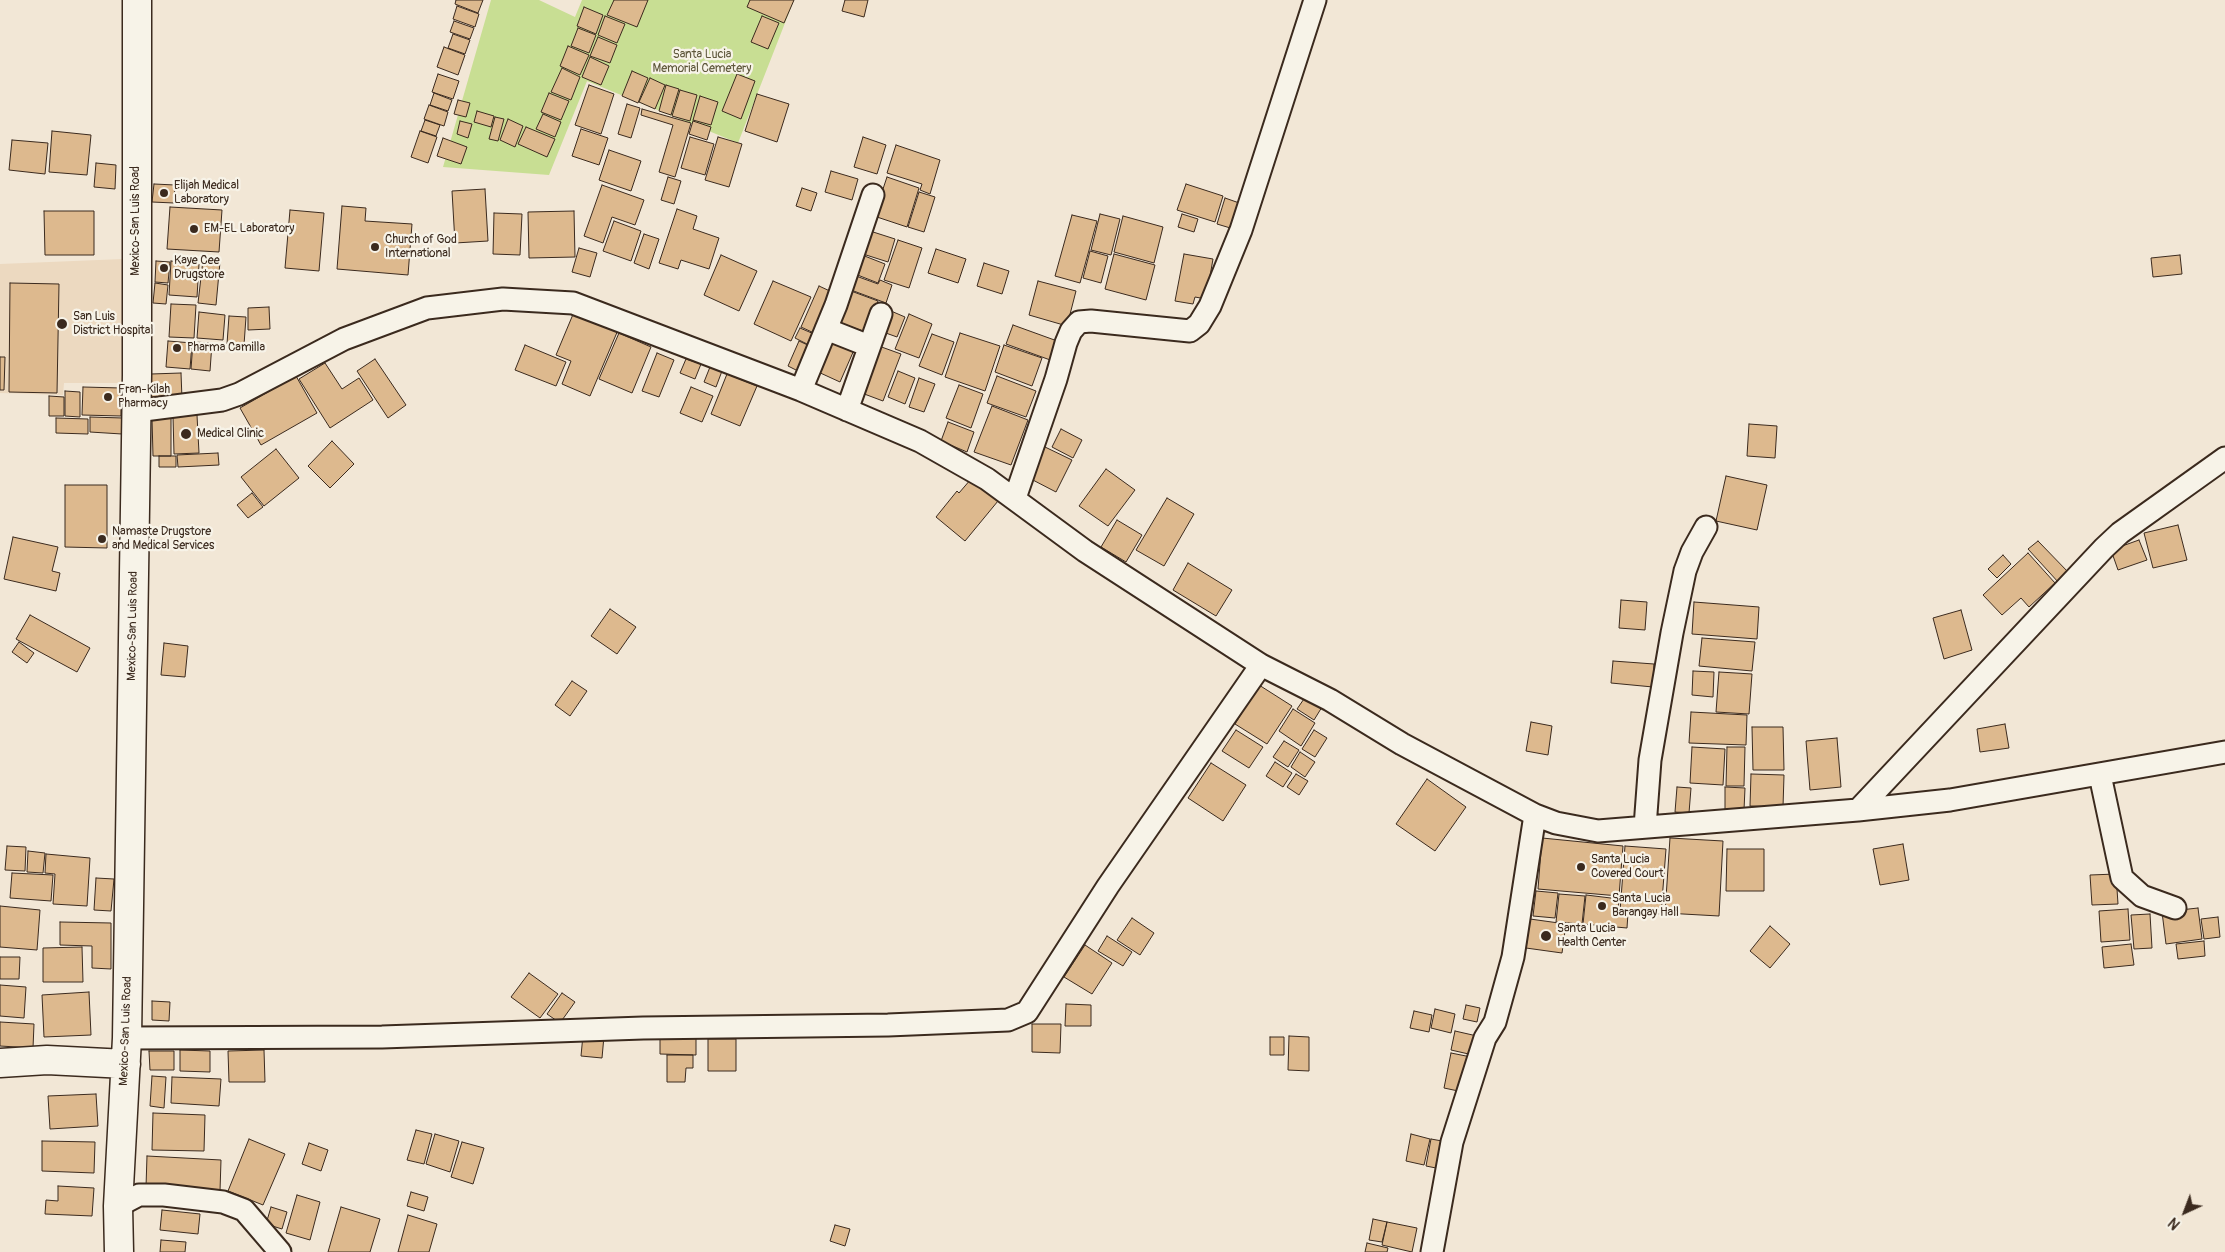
<!DOCTYPE html>
<style>
body{margin:0}
#map{position:relative;width:2225px;height:1252px;overflow:hidden;background:#f2e7d6;font-family:Pangolin,sans-serif}
canvas{display:block}
.north{position:absolute;left:2160px;top:1187px;width:50px;height:50px;-webkit-text-stroke:4px #f7f3e8;paint-order:stroke;rotate:223deg;font-size:14px;font-weight:700;line-height:20px;text-align:center;color:#3b2a1e}
.north::after{content:'';display:block;margin:auto;width:18px;height:22px;background:#3b2a1e;clip-path:polygon(50% 0,100% 100%,50% 72%,0 100%)}
</style>
<div id="map">
<canvas width="2225" height="1252"></canvas>
<div class="north">N</div>
</div>
<script>
const context = document.querySelector('canvas').getContext('2d');
context.lineJoin = 'round';
function paint(path, color) { context.fillStyle = color; context.fill(path, 'evenodd'); }
const toPath = rows => new Path2D(rows.map(r => 'M' + r).join(''));
function stroke(path, color, width, dash) { context.strokeStyle = color; context.lineWidth = width; context.lineCap = dash ? 'butt' : 'round'; context.setLineDash(dash || []); context.stroke(path); }
function write(font, color, halo, rows, align = 'center') {
  context.font = font + ' Pangolin,sans-serif'; context.lineWidth = 4.5; context.setLineDash([]); context.textBaseline = 'middle'; context.strokeStyle = halo; context.fillStyle = color; for (const [text, x, y, turn = 0] of rows) {
    context.save(); context.translate(x, y); context.rotate((+turn || 0) * Math.PI / 180); context.textAlign = isNaN(turn) ? turn : align; if (halo) context.strokeText(text, 0, 0); context.fillText(text, 0, 0); context.restore();
  }
}
paint(toPath([
 [123,259,126,383,64,383,63,395,0,393,0,264]
]), '#ecd9c0');
paint(toPath([
 [491,0,539,0,575,17,582,0,794,0,738,143,587,81,549,175,443,167]
]), '#c8de93');
const building = toPath([
 [456,0,483,0,478,13,455,4,456,0],
 [614,0,648,0,637,27,607,15,614,0],
 [750,0,794,0,784,23,747,7,750,0],
 [845,0,868,0,864,17,842,11,845,0],
 [457,6,479,14,475,27,453,19,457,6],
 [584,7,603,15,596,34,577,26,584,7],
 [605,16,625,24,617,43,598,35,605,16],
 [762,16,779,23,768,49,751,42,762,16],
 [454,21,474,28,470,39,450,32,454,21],
 [578,28,596,35,589,53,571,46,578,28],
 [453,34,470,40,465,54,448,48,453,34],
 [598,37,617,45,610,63,590,56,598,37],
 [568,46,589,55,580,75,560,66,568,46],
 [444,47,465,55,458,75,437,67,444,47],
 [590,57,609,66,601,85,582,77,590,57],
 [562,68,580,77,571,100,551,92,562,68],
 [632,71,648,78,638,103,622,96,632,71],
 [438,74,459,81,453,99,432,92,438,74],
 [737,74,755,81,741,119,722,111,737,74],
 [650,78,665,85,655,109,639,102,650,78],
 [589,85,614,94,601,134,575,125,589,85],
 [666,85,679,89,671,115,659,111,666,85],
 [680,90,697,95,690,121,672,116,680,90],
 [434,93,452,100,448,111,430,105,434,93],
 [549,93,569,101,561,120,541,112,549,93],
 [757,94,789,104,777,142,745,131,757,94],
 [700,96,718,102,711,125,693,120,700,96],
 [458,100,470,103,466,117,454,114,458,100],
 [627,104,640,108,631,138,618,134,627,104],
 [429,105,448,112,444,126,424,119,429,105],
 [642,109,691,123,675,177,659,172,673,125,641,115,642,109],
 [477,111,494,116,491,127,474,122,477,111],
 [543,114,561,122,555,137,536,129,543,114],
 [495,117,504,119,498,141,489,139,495,117],
 [508,119,523,126,515,147,500,140,508,119],
 [425,120,440,125,436,136,421,131,425,120],
 [460,121,472,124,468,138,457,134,460,121],
 [693,121,711,127,707,140,689,134,693,121],
 [526,127,555,139,547,157,518,144,526,127],
 [581,129,608,138,599,165,572,156,581,129],
 [52,131,91,135,87,175,49,172,52,131],
 [420,131,437,137,428,163,411,157,420,131],
 [690,137,714,144,705,175,681,168,690,137],
 [718,137,742,144,729,187,705,180,718,137],
 [863,137,886,145,877,174,854,167,863,137],
 [443,138,467,147,461,164,437,156,443,138],
 [12,140,48,143,45,174,9,170,12,140],
 [896,145,940,160,930,194,920,190,922,184,887,173,896,145],
 [609,150,641,161,631,191,599,180,609,150],
 [96,163,116,165,115,189,94,187,96,163],
 [831,171,858,179,852,200,825,192,831,171],
 [668,177,681,181,674,204,661,200,668,177],
 [887,177,919,188,907,227,874,216,887,177],
 [154,184,175,185,174,203,152,202,154,184],
 [1186,184,1223,196,1215,222,1177,210,1186,184],
 [602,185,644,200,635,225,612,217,603,243,584,236,602,185],
 [802,188,817,193,811,211,796,206,802,188],
 [485,189,488,241,455,243,452,191,485,189],
 [919,192,935,197,924,232,908,227,919,192],
 [1225,198,1245,205,1237,230,1217,224,1225,198],
 [342,206,366,208,365,221,412,224,408,275,337,269,342,206],
 [170,207,222,210,219,252,167,249,170,207],
 [677,209,697,216,693,229,719,238,709,269,681,260,678,269,659,263,677,209],
 [290,210,324,213,319,271,285,268,290,210],
 [44,211,94,211,94,255,45,255,44,211],
 [574,211,575,257,529,258,528,212,574,211],
 [494,213,522,214,520,255,493,254,494,213],
 [1100,214,1120,219,1111,255,1091,250,1100,214],
 [1182,214,1198,219,1194,232,1178,227,1182,214],
 [1072,215,1097,221,1080,283,1055,276,1072,215],
 [1123,216,1163,227,1154,263,1114,252,1123,216],
 [614,221,641,231,631,261,603,251,614,221],
 [870,231,895,239,888,262,863,254,870,231],
 [644,234,659,239,649,269,634,263,644,234],
 [898,240,922,248,909,288,884,280,898,240],
 [579,248,597,253,590,277,572,272,579,248],
 [936,249,966,259,958,283,928,273,936,249],
 [1090,251,1108,256,1101,283,1083,278,1090,251],
 [1114,254,1155,265,1146,300,1105,289,1114,254],
 [1184,254,1213,259,1206,299,1195,297,1193,304,1175,301,1184,254],
 [721,255,757,271,739,311,704,295,721,255],
 [862,255,885,264,878,283,855,274,862,255],
 [2180,255,2182,274,2153,277,2151,258,2180,255],
 [203,260,220,262,216,305,198,303,203,260],
 [156,261,170,262,168,283,155,282,156,261],
 [171,261,199,264,197,297,169,295,171,261],
 [984,263,1009,271,1002,294,977,286,984,263],
 [856,276,878,284,880,280,892,285,886,303,851,290,856,276],
 [773,281,811,297,791,341,754,324,773,281],
 [1038,281,1076,291,1067,326,1029,315,1038,281],
 [10,283,59,284,57,393,9,392,10,283],
 [155,283,168,285,166,304,153,303,155,283],
 [819,286,832,292,814,333,801,327,819,286],
 [851,291,878,301,866,332,840,323,851,291],
 [171,304,196,305,194,338,169,337,171,304],
 [269,307,270,329,248,330,248,308,269,307],
 [891,311,905,317,897,337,883,332,891,311],
 [199,312,225,315,223,340,197,338,199,312],
 [574,312,618,330,590,396,562,384,571,361,556,355,574,312],
 [909,314,932,324,919,358,895,349,909,314],
 [229,316,246,317,244,345,227,344,229,316],
 [1013,325,1060,342,1053,361,1006,344,1013,325],
 [800,328,814,334,809,345,795,338,800,328],
 [619,333,651,347,632,393,599,379,619,333],
 [960,333,1000,346,985,391,945,377,960,333],
 [932,334,954,342,942,375,919,366,932,334],
 [829,339,854,350,840,382,816,371,829,339],
 [168,341,192,343,190,369,166,367,168,341],
 [799,341,814,348,802,373,788,366,799,341],
 [193,342,212,343,210,371,191,369,193,342],
 [525,345,566,362,556,386,515,370,525,345],
 [876,345,901,354,883,401,859,392,876,345],
 [1004,345,1042,358,1032,386,995,372,1004,345],
 [657,353,674,360,659,397,642,391,657,353],
 [0,357,5,357,4,390,0,390,0,357],
 [375,359,406,405,388,418,357,371,375,359],
 [686,359,701,364,695,379,680,373,686,359],
 [325,363,342,389,359,378,373,400,330,428,299,379,325,363],
 [710,367,722,371,716,387,704,382,710,367],
 [898,371,915,378,905,404,888,397,898,371],
 [181,373,182,399,151,399,151,374,181,373],
 [727,374,757,386,740,426,711,414,727,374],
 [296,376,317,413,261,445,240,408,296,376],
 [997,376,1036,391,1026,417,987,403,997,376],
 [919,378,935,384,924,412,909,407,919,378],
 [959,385,983,394,971,428,946,418,959,385],
 [83,387,121,388,121,416,82,415,83,387],
 [691,387,713,396,702,422,680,413,691,387],
 [65,391,80,392,80,417,65,416,65,391],
 [49,396,64,397,64,416,49,416,49,396],
 [992,406,1028,420,1011,465,974,452,992,406],
 [197,415,199,453,174,454,173,416,197,415],
 [90,417,123,418,122,434,90,432,90,417],
 [56,418,88,419,88,434,56,433,56,418],
 [152,418,171,418,171,456,153,456,152,418],
 [948,422,974,432,967,452,941,441,948,422],
 [1749,424,1777,426,1775,458,1747,456,1749,424],
 [1061,429,1082,440,1073,458,1052,447,1061,429],
 [332,441,354,464,330,488,308,466,332,441],
 [1045,447,1072,460,1056,492,1029,478,1045,447],
 [276,449,299,478,264,506,241,477,276,449],
 [218,453,219,465,178,467,177,455,218,453],
 [159,456,176,456,176,467,159,467,159,456],
 [1106,469,1135,490,1108,526,1079,506,1106,469],
 [1726,476,1767,485,1757,530,1716,521,1726,476],
 [971,479,998,501,965,541,936,517,957,491,959,493,971,479],
 [65,485,107,485,107,548,65,547,65,485],
 [252,493,263,507,248,518,237,505,252,493],
 [1167,498,1194,514,1164,566,1136,550,1167,498],
 [1117,520,1142,535,1126,562,1101,547,1117,520],
 [2178,525,2187,560,2153,568,2144,533,2178,525],
 [13,537,58,547,52,571,60,573,56,591,4,579,13,537],
 [2139,540,2147,560,2118,570,2111,550,2139,540],
 [2038,541,2069,573,2059,583,2028,549,2038,541],
 [2028,553,2055,583,2029,607,2021,598,2002,615,1983,595,2028,553],
 [2003,555,2011,564,1997,578,1988,569,2003,555],
 [1188,563,1232,590,1216,616,1173,590,1188,563],
 [1621,600,1647,602,1645,630,1619,628,1621,600],
 [1694,602,1759,607,1757,639,1692,634,1694,602],
 [610,609,636,627,617,654,591,636,610,609],
 [1961,610,1972,650,1944,659,1933,618,1961,610],
 [30,615,90,648,77,672,16,639,30,615],
 [1702,638,1755,642,1752,671,1699,666,1702,638],
 [19,642,34,653,27,663,12,652,19,642],
 [164,643,188,646,185,677,161,675,164,643],
 [1613,661,1654,664,1653,687,1611,683,1613,661],
 [1693,671,1714,672,1713,697,1692,695,1693,671],
 [1719,672,1752,674,1749,714,1716,712,1719,672],
 [572,681,587,691,570,716,555,705,572,681],
 [1259,685,1292,706,1267,744,1235,724,1259,685],
 [1306,696,1322,707,1314,720,1297,709,1306,696],
 [1293,709,1315,723,1301,746,1279,731,1293,709],
 [1691,712,1747,715,1746,745,1689,743,1691,712],
 [1531,722,1552,726,1548,755,1526,751,1531,722],
 [2005,724,2009,748,1980,752,1977,729,2005,724],
 [1752,727,1783,727,1784,770,1753,770,1752,727],
 [1236,730,1263,747,1249,768,1222,751,1236,730],
 [1314,730,1327,738,1315,757,1302,749,1314,730],
 [1837,738,1841,787,1810,790,1806,741,1837,738],
 [1284,741,1299,750,1288,767,1273,757,1284,741],
 [1692,747,1725,749,1723,785,1690,783,1692,747],
 [1727,747,1745,747,1744,786,1726,786,1727,747],
 [1300,752,1315,762,1305,777,1291,767,1300,752],
 [1275,762,1292,773,1283,787,1266,776,1275,762],
 [1211,763,1246,785,1223,821,1188,798,1211,763],
 [1296,774,1308,781,1299,795,1287,787,1296,774],
 [1751,774,1784,775,1783,807,1750,806,1751,774],
 [1427,779,1466,807,1435,851,1396,824,1427,779],
 [1677,787,1691,788,1689,813,1675,812,1677,787],
 [1725,787,1745,788,1744,810,1725,809,1725,787],
 [1542,838,1623,846,1619,896,1538,889,1542,838],
 [1670,838,1723,841,1719,916,1665,913,1670,838],
 [1903,844,1909,880,1880,885,1873,849,1903,844],
 [7,846,26,847,25,871,5,870,7,846],
 [1625,846,1666,849,1661,914,1620,911,1625,846],
 [1727,849,1764,849,1764,891,1726,891,1727,849],
 [28,851,45,853,43,873,27,872,28,851],
 [46,854,90,858,87,906,53,904,55,874,45,873,46,854],
 [12,873,53,875,51,901,10,898,12,873],
 [2116,874,2118,904,2092,905,2090,875,2116,874],
 [96,878,114,879,111,911,94,910,96,878],
 [1536,891,1558,893,1555,918,1533,916,1536,891],
 [1559,894,1585,896,1582,924,1556,922,1559,894],
 [1586,895,1619,899,1618,912,1628,913,1627,928,1583,924,1586,895],
 [0,906,40,910,37,950,0,947,0,906],
 [2198,908,2202,939,2166,944,2162,912,2198,908],
 [2128,909,2130,940,2101,942,2099,911,2128,909],
 [2150,914,2152,948,2134,949,2131,915,2150,914],
 [2218,917,2220,937,2204,939,2201,919,2218,917],
 [1132,918,1154,933,1140,955,1117,940,1132,918],
 [1530,919,1566,924,1562,953,1526,948,1530,919],
 [60,922,111,923,111,969,92,968,92,946,60,945,60,922],
 [1770,926,1790,944,1770,968,1750,951,1770,926],
 [1107,936,1132,952,1123,966,1098,951,1107,936],
 [2204,941,2205,956,2178,959,2176,944,2204,941],
 [2131,944,2134,965,2104,968,2102,947,2131,944],
 [1085,945,1112,963,1092,994,1064,977,1085,945],
 [82,947,83,982,43,982,43,948,82,947],
 [0,957,20,957,19,979,0,979,0,957],
 [529,973,558,994,540,1018,511,997,529,973],
 [0,985,26,987,24,1018,0,1016,0,985],
 [89,992,91,1035,44,1037,42,995,89,992],
 [562,993,575,1002,560,1023,547,1014,562,993],
 [152,1001,170,1002,169,1021,152,1020,152,1001],
 [1066,1004,1091,1005,1091,1026,1065,1026,1066,1004],
 [1466,1005,1480,1008,1477,1022,1463,1019,1466,1005],
 [1435,1009,1455,1014,1451,1033,1431,1028,1435,1009],
 [1414,1011,1432,1015,1429,1032,1410,1028,1414,1011],
 [0,1022,34,1024,33,1048,0,1046,0,1022],
 [1032,1024,1061,1024,1060,1053,1032,1052,1032,1024],
 [1455,1031,1477,1036,1473,1055,1451,1050,1455,1031],
 [660,1034,696,1035,696,1055,660,1054,660,1034],
 [583,1035,604,1036,602,1058,581,1056,583,1035],
 [1289,1036,1309,1037,1309,1071,1288,1070,1289,1036],
 [1270,1037,1284,1037,1284,1055,1270,1055,1270,1037],
 [708,1039,736,1039,736,1071,708,1071,708,1039],
 [180,1050,210,1051,210,1072,180,1071,180,1050],
 [264,1050,265,1082,229,1082,228,1051,264,1050],
 [149,1051,174,1051,174,1070,150,1070,149,1051],
 [1451,1053,1471,1057,1463,1092,1444,1088,1451,1053],
 [667,1055,693,1055,693,1068,686,1068,685,1082,667,1082,667,1055],
 [152,1076,166,1077,164,1108,150,1106,152,1076],
 [172,1077,221,1079,219,1106,171,1103,172,1077],
 [96,1094,98,1126,50,1129,48,1096,96,1094],
 [153,1113,205,1115,204,1151,152,1150,153,1113],
 [416,1130,432,1134,424,1164,407,1160,416,1130],
 [435,1134,459,1141,450,1172,426,1164,435,1134],
 [1411,1134,1430,1139,1424,1165,1406,1161,1411,1134],
 [249,1139,285,1154,263,1205,228,1191,249,1139],
 [1431,1139,1442,1141,1436,1168,1426,1166,1431,1139],
 [42,1141,95,1142,94,1173,42,1171,42,1141],
 [462,1142,484,1148,473,1184,451,1177,462,1142],
 [309,1143,328,1150,321,1171,302,1164,309,1143],
 [147,1156,221,1160,220,1191,146,1187,147,1156],
 [58,1186,94,1188,92,1216,45,1214,46,1200,58,1201,58,1186],
 [411,1192,428,1197,424,1211,407,1206,411,1192],
 [297,1195,320,1202,310,1240,286,1233,297,1195],
 [271,1207,287,1212,282,1229,266,1224,271,1207],
 [341,1207,380,1219,370,1252,328,1252,341,1207],
 [162,1210,200,1214,198,1234,160,1230,162,1210],
 [408,1215,437,1224,429,1252,398,1252,408,1215],
 [1373,1219,1387,1222,1382,1242,1369,1240,1373,1219],
 [1387,1222,1417,1228,1412,1252,1382,1245,1387,1222],
 [835,1225,850,1229,845,1246,830,1241,835,1225],
 [161,1240,186,1242,185,1252,160,1252,161,1240],
 [1367,1243,1388,1248,1387,1252,1365,1252,1367,1243]
]);
paint(building, '#ddb98e');
stroke(building, '#3b2a1e', 1);
const street = toPath([
 [826,329,869,346],
 [801,390,836,305,873,195],
 [847,410,881,314],
 [136,411,222,400,239,394,344,339,427,308,503,299,573,303,801,390,920,441,987,479,1085,551,1261,665,1330,700,1402,744,1535,815,1556,823,1598,831,1858,810,1950,800,2225,752],
 [1015,498,1056,379,1066,343,1071,331,1079,322,1091,321,1190,331,1199,324,1210,306,1241,230,1315,0],
 [2100,775,2122,878,2142,896,2175,908],
 [1858,810,2104,548,2120,533,2225,458],
 [1645,827,1650,760,1672,633,1685,571,1692,552,1706,527],
 [127,1038,382,1037,643,1028,888,1025,1008,1020,1027,1012,1108,886,1261,665],
 [118,1206,139,1195,164,1195,223,1202,244,1210,280,1252],
 [1432,1252,1452,1142,1485,1038,1495,1022,1513,957,1535,815]
]);
const secondary = toPath([
 [0,1063,47,1060,126,1064],
 [119,1252,118,1206,127,1038,137,375,137,0]
]);
stroke(street, '#3b2a1e', 25);
stroke(secondary, '#3b2a1e', 31);
stroke(street, '#f7f3e8', 21);
stroke(secondary, '#f7f3e8', 28);
for (const [x, y, r, color] of [
 [164,193,5,"#3b2a1e"],
 [194,229,5,"#3b2a1e"],
 [375,247,5,"#3b2a1e"],
 [164,268,5,"#3b2a1e"],
 [62,324,6,"#3b2a1e"],
 [177,348,5,"#3b2a1e"],
 [108,397,5,"#3b2a1e"],
 [186,434,6,"#3b2a1e"],
 [102,539,5,"#3b2a1e"],
 [1581,867,5,"#3b2a1e"],
 [1602,906,5,"#3b2a1e"],
 [1546,936,6,"#3b2a1e"]
]) { const dot = new Path2D(); dot.arc(x, y, r, 0, 2 * Math.PI); context.fillStyle = color; context.fill(dot); stroke(dot, '#f7f3e8', 2); }
write('12px', '#5e573b', '#f7f3e8', [
 ["Santa Lucia",702,55],
 ["Memorial Cemetery",702,69]
]);
write('12px', '#3b2a1e', '#f7f3e8', [
 ["Elijah Medical",174,186],
 ["Laboratory",174,200],
 ["EM-EL Laboratory",204,229],
 ["Church of God",385,240],
 ["International",385,254],
 ["Kaye Cee",174,261],
 ["Drugstore",174,275],
 ["San Luis",73,317],
 ["District Hospital",73,331],
 ["Pharma Camilla",187,348],
 ["Fran-Kilah",118,390],
 ["Pharmacy",118,404],
 ["Medical Clinic",197,434],
 ["Namaste Drugstore",112,532],
 ["and Medical Services",112,546],
 ["Santa Lucia",1591,860],
 ["Covered Court",1591,874],
 ["Santa Lucia",1612,899],
 ["Barangay Hall",1612,913],
 ["Santa Lucia",1557,929],
 ["Health Center",1557,943]
], 'left');
write('12px', '#3b2a1e', '#f7f3e8', [
 ["Mexico-San Luis Road",136,221,-90],
 ["Mexico-San Luis Road",133,626,-89],
 ["Mexico-San Luis Road",126,1031,-88]
]);
</script>
